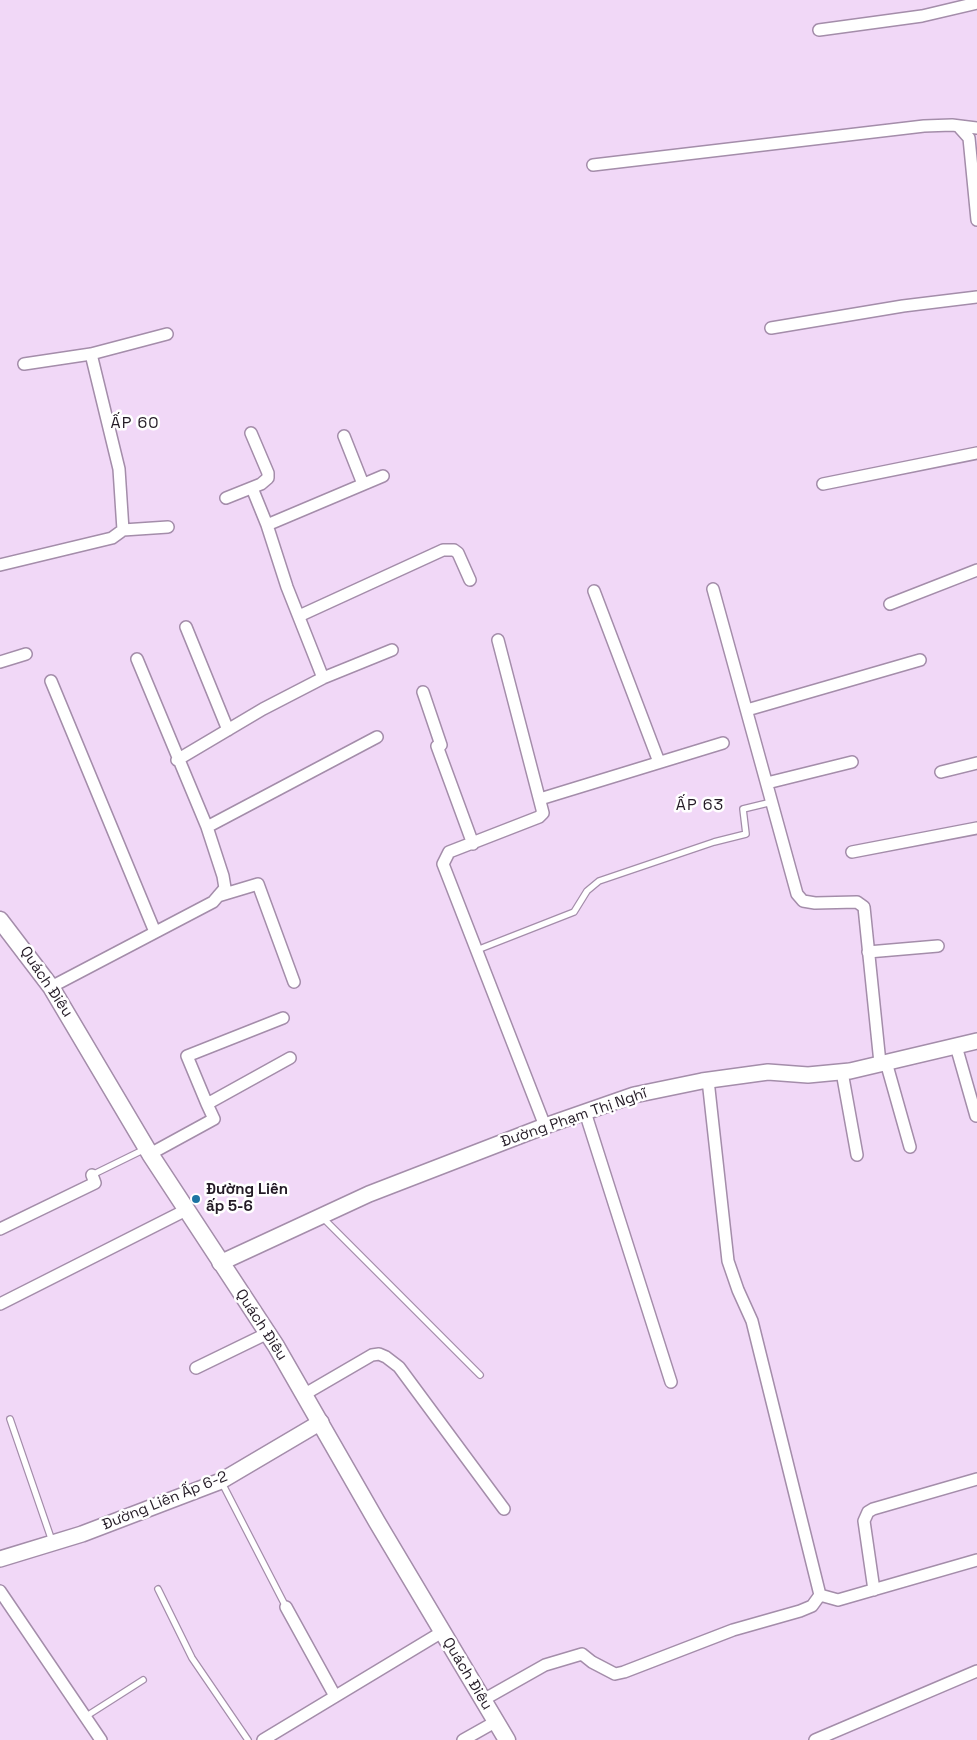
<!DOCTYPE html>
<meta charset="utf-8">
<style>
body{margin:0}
canvas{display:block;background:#f1d8f7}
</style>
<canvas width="977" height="1740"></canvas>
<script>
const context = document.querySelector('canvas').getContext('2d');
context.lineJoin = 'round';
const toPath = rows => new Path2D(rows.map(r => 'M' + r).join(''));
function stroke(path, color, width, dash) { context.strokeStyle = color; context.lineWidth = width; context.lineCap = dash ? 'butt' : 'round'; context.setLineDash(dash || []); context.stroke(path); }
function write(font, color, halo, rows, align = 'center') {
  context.font = font + ' "Space Grotesk",sans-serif'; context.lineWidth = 5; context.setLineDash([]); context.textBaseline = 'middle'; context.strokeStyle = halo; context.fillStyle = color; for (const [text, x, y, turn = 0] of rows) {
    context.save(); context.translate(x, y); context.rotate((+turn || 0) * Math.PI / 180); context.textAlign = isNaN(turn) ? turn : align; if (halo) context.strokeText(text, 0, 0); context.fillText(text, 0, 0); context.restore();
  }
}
const service = toPath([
 [477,950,574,912,587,891,599,881,714,842,746,834,743,809,772,802],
 [92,1175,145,1149],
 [323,1218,480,1375],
 [10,1419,52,1541],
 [221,1481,286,1607],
 [158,1589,192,1658,248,1740],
 [85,1717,143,1680]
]);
const minor = toPath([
 [819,30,922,16,977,3],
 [960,128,969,138,977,220],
 [593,165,924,126,952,125,977,128],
 [771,328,903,306,977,297],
 [24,364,91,354,167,334],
 [344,436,363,484],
 [823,484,977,453],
 [252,488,267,525,287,587,323,678],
 [226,498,261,484,268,478,268,473,251,433],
 [267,525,383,476],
 [123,530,168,527],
 [0,565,112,538,123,530,119,469,91,354],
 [713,589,797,894,803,901,815,903,857,902,864,907,880,1063],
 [594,591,659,762],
 [890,604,977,570],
 [299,616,443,550,454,550,458,553,470,580],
 [186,627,228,730],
 [498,640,543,813,539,817,449,852,443,864,545,1126],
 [0,662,26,654],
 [51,681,155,932],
 [423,692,441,745,437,746,473,844],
 [747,710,920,660],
 [177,760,263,709,323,678,392,650],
 [941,772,977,763],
 [767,783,852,762],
 [540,799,723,743],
 [207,827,377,737],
 [852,852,977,828],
 [218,896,258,884,294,982],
 [868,952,938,946],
 [51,987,213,902,225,888,223,876,207,827,137,659],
 [956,1046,976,1116],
 [886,1062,910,1147],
 [842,1072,857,1155],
 [207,1104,187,1056,283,1018],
 [585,1112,671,1382],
 [150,1154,214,1119,207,1104,290,1058],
 [0,1229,95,1183,92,1175],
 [0,1304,186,1210],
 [196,1368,268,1333],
 [305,1394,372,1355,379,1354,386,1357,399,1367,504,1509],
 [874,1590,864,1521,868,1512,873,1509,977,1479],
 [0,1591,101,1740],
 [820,1595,838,1600,977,1560],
 [286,1607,335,1696],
 [483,1700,545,1665,582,1654,592,1662,615,1674,624,1672,733,1630,800,1611,812,1606,820,1595,752,1321,738,1290,728,1261,708,1080],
 [263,1740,442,1632],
 [463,1740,495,1722],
 [815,1740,977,1671]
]);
const tertiary = toPath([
 [220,1263,369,1194,545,1126,634,1095,702,1081,768,1072,808,1075,850,1071,977,1041],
 [0,1559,82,1534,221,1481,321,1422]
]);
const secondary = toPath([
 [0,920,51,987,150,1154,276,1346,377,1522,507,1740]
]);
stroke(service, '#a48daa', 8);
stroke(minor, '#a48daa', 14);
stroke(tertiary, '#a48daa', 18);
stroke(secondary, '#a48daa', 19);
stroke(service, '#fff', 5.5);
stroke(minor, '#fff', 11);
stroke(tertiary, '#fff', 15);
stroke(secondary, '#fff', 16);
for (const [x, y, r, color] of [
 [196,1199,5,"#1c73a3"]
]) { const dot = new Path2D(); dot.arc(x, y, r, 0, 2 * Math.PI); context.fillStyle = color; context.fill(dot); stroke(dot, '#fff', 2); }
write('15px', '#241b26', '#fff', [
 ["Quách Điêu",46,982,56],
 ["Đường Phạm Thị Nghĩ",574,1118,-19],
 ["Quách Điêu",261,1325,57],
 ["Đường Liên Ấp 6-2",165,1501,-22],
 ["Quách Điêu",467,1674,59]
]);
write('bold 15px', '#241b26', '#fff', [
 ["Đường Liên",206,1190],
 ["ấp 5-6",206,1207]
], 'left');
context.letterSpacing = '1px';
write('16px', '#241b26', '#fff', [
 ["ẤP 60",135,424],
 ["ẤP 63",700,806]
]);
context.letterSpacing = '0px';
</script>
